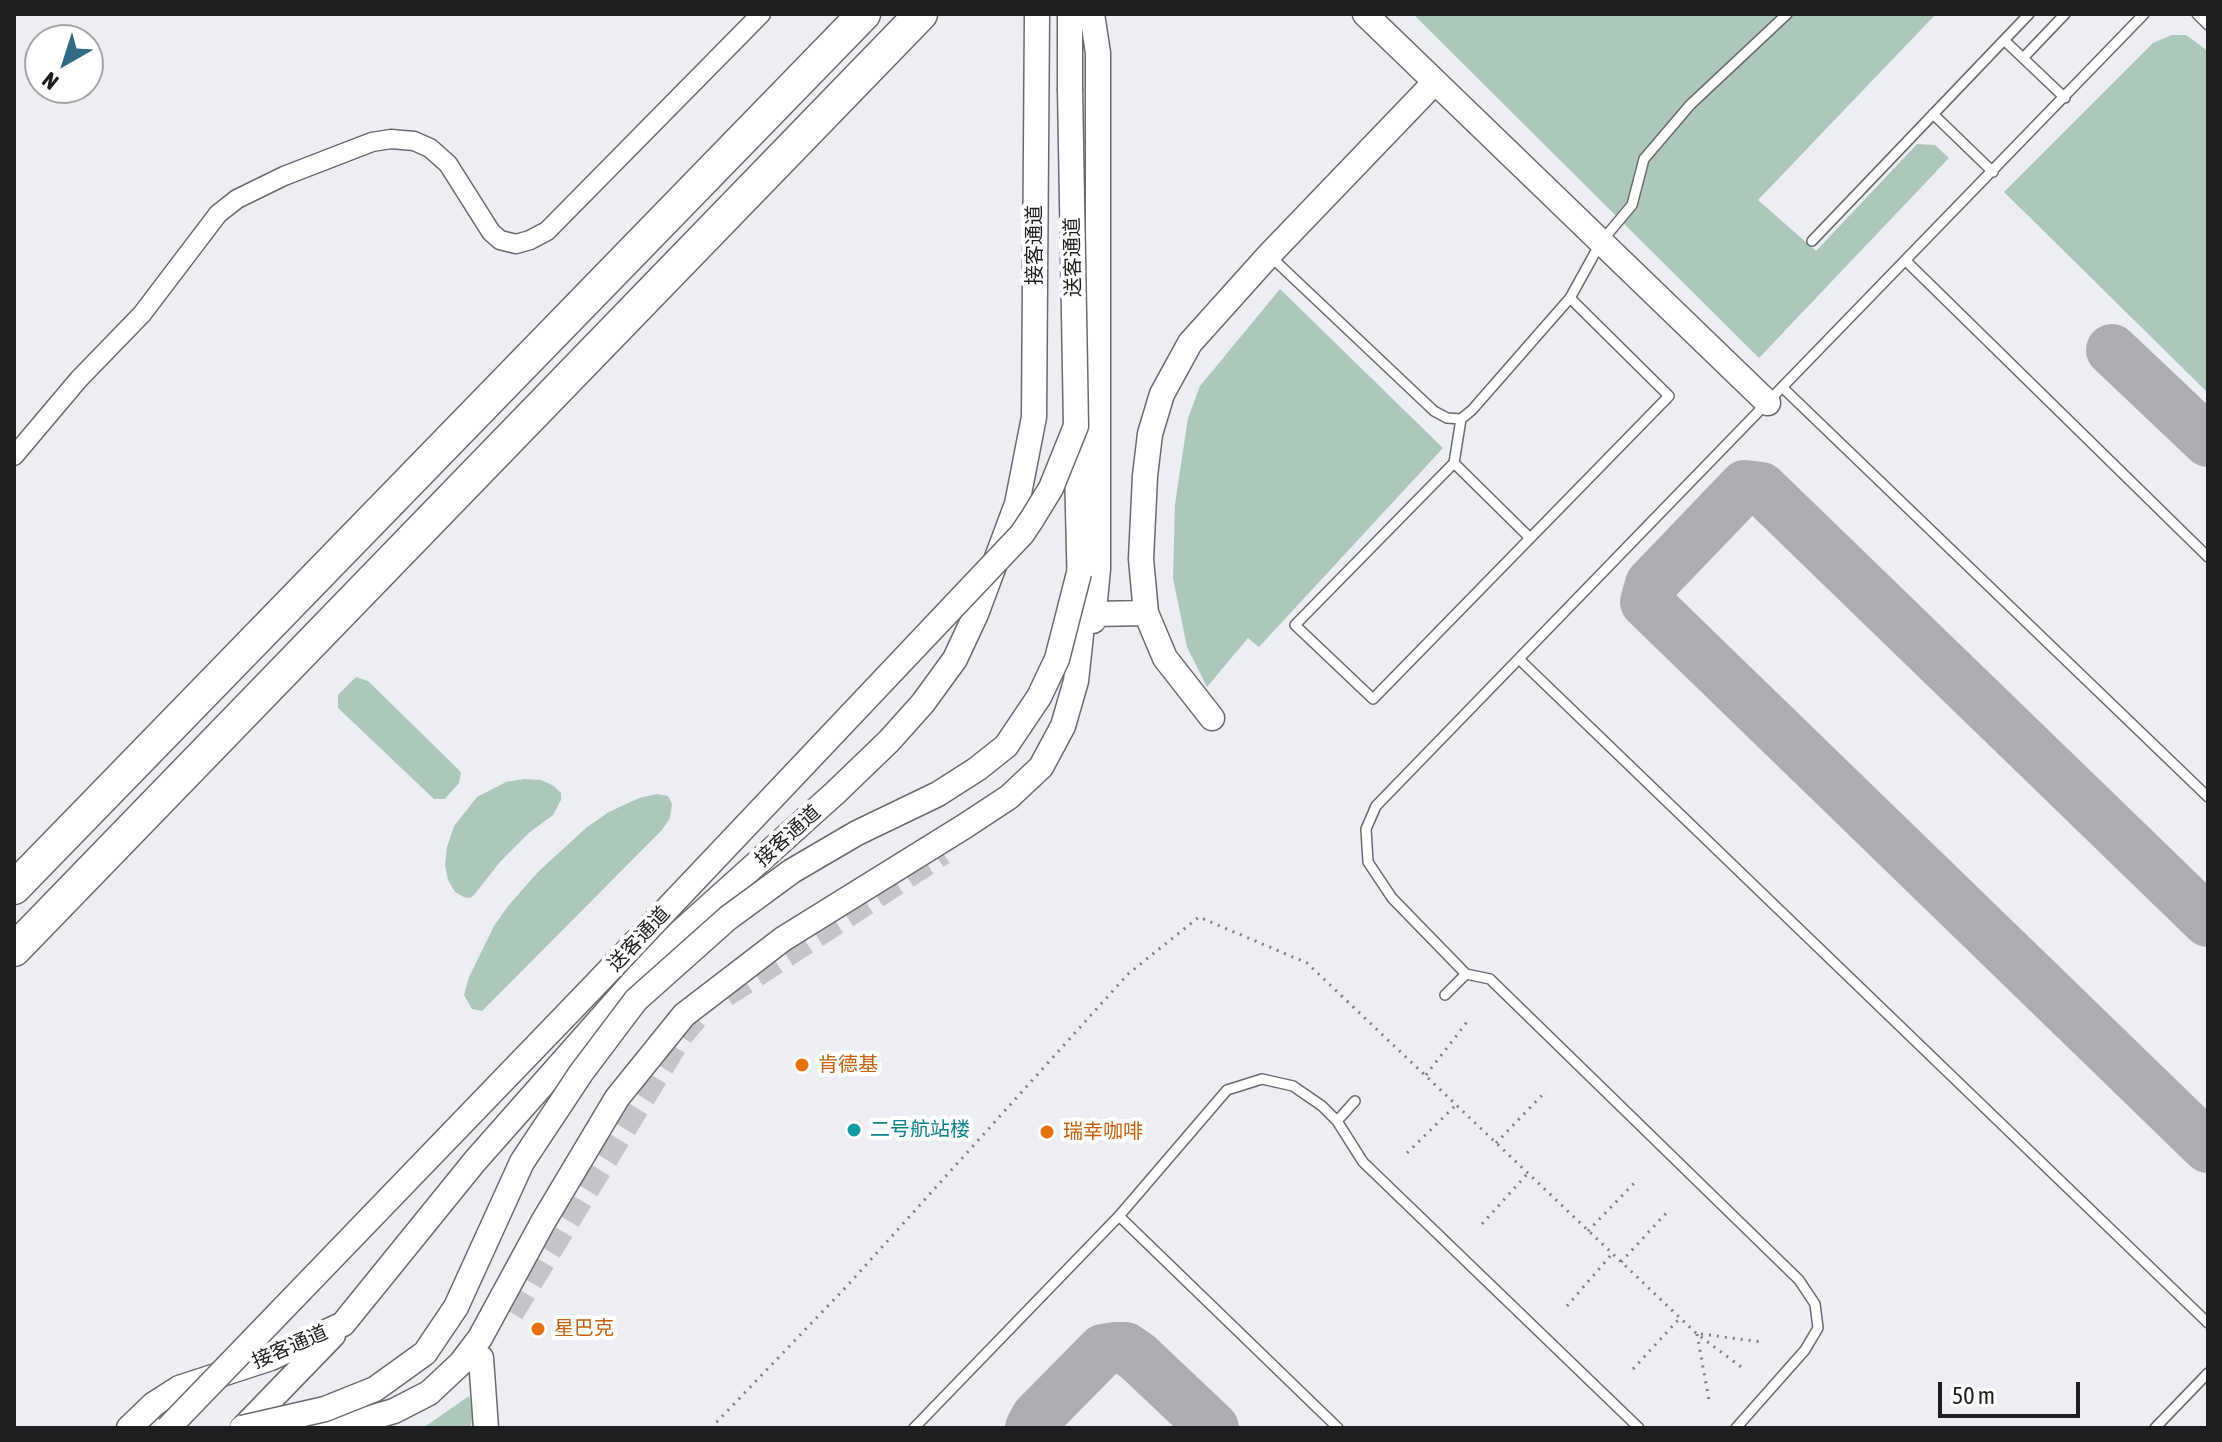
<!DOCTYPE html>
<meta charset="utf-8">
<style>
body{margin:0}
#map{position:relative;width:2222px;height:1442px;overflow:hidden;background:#ededf4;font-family:"Asap Condensed",sans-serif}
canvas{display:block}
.frame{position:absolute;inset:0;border:16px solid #1e1e20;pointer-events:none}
.north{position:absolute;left:24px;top:24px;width:80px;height:80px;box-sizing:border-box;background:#fff;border:2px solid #a5a5a6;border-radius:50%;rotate:219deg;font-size:22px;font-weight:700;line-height:32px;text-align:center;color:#1e1e20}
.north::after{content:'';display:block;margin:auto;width:28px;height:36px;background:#326b85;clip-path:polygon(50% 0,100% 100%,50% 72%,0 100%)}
.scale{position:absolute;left:1938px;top:1382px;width:142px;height:36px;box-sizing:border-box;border:4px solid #1e1e20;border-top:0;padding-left:10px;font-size:24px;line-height:28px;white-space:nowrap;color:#1e1e20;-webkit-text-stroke:6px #fff;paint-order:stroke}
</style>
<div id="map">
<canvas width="2222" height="1442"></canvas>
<div class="frame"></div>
<div class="north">N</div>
<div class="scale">50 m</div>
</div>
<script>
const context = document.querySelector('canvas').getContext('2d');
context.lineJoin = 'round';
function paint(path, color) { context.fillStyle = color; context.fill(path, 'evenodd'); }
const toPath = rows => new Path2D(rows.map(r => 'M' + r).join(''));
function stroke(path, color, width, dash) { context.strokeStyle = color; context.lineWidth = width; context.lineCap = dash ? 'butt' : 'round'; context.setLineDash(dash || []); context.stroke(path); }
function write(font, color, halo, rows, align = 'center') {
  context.font = font + ' "Asap Condensed","Noto Sans SC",sans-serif'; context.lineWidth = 8; context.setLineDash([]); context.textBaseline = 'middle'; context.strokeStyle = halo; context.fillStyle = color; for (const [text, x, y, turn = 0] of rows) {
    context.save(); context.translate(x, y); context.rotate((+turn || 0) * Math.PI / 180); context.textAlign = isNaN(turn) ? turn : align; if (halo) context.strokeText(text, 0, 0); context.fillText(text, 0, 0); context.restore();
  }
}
paint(toPath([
 [1413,14,1936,14,1758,200,1816,251,1917,144,1935,145,1949,158,1759,358],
 [2172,35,2186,35,2208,51,2208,393,2004,192,2153,43],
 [1280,289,1443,448,1259,647,1248,638,1207,687,1187,647,1173,578,1175,504,1188,418,1200,386],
 [356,677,368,681,458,769,461,773,459,783,445,799,434,799,338,708,338,695],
 [524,779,541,780,554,786,561,793,561,800,553,815,530,832,500,862,474,895,470,898,464,897,455,892,448,880,445,865,447,847,454,826,477,797,506,782],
 [657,794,668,796,672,804,670,818,662,830,482,1011,472,1009,464,995,469,977,494,926,508,906,538,872,587,827,609,812,639,798],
 [469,1396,474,1413,470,1428,423,1428]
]), '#adc8bb');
stroke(toPath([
 [2112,350,2208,441],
 [2208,921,1761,488,1745,486,1651,584,1646,602,2208,1147],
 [1031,1428,1037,1417,1103,1350,1116,1348,1125,1348,1138,1357,1213,1428]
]), '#acacb2', 52);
stroke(toPath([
 [726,995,943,853],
 [512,1313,683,1033,697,1017]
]), '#c4c4ca', 24, [24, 12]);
const lane = toPath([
 [2197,14,2208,25],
 [2004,40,2065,98],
 [2023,58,2065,14],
 [1933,114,1993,172],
 [1812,241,2029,14],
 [1269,255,1434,411,1447,418,1461,419,1472,410,1570,298,1601,242,1632,205,1644,159,1690,105,1787,14],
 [1906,261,2208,557],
 [1783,388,2208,797],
 [1461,419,1454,463,1295,625,1373,699,1669,396,1570,298],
 [1454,463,1530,538],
 [1519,659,2208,1323],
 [1445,995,1466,974],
 [1337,1121,1355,1101],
 [1119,1216,1338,1428],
 [914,1428,1119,1216,1227,1090,1262,1079,1293,1086,1322,1106,1337,1121,1363,1162,1639,1428],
 [1736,1428,1805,1350,1818,1328,1815,1304,1799,1280,1490,979,1466,974,1392,898,1368,862,1366,829,1376,806,2144,14],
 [2155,1428,2208,1373]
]);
const street = toPath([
 [14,456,79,379,142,314,218,214,237,199,284,176,372,142,391,139,414,141,430,148,448,164,491,232,500,240,516,244,530,240,547,231,761,14]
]);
const secondary = toPath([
 [1092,14,1098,53,1098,569,1093,621],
 [1365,14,1768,403],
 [1070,88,1070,14],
 [1094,614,1146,613],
 [1212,718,1165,658,1146,613,1141,559,1145,476,1150,434,1162,394,1190,343,1269,255,1435,82],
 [481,1358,486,1428],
 [129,1428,154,1404,179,1388,271,1358,343,1324,475,1161,665,946,835,793,889,741,923,703,955,659,976,614,1017,504,1034,417,1037,14],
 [243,1428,333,1335],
 [279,1428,360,1421,394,1411,429,1393,461,1363,480,1338,543,1222,617,1098,684,1015,783,939,965,826,1009,797,1041,767,1063,726,1076,681,1081,635,1076,426]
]);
const highway = toPath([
 [14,888,864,14],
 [14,950,921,14]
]);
stroke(lane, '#696a6f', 12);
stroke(street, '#696a6f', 21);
stroke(secondary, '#696a6f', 27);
stroke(highway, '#696a6f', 35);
stroke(toPath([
 [1426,1075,1470,1018],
 [1496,1143,1546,1091],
 [1407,1153,1456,1105],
 [1482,1224,1528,1173],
 [1588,1231,1638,1179],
 [1621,1262,1669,1210],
 [1567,1306,1612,1254],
 [1697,1334,1709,1400],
 [1701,1334,1762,1342],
 [1633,1369,1679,1319],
 [711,1428,847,1286,1128,974,1199,917,1307,963,1697,1334,1744,1369]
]), '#7f7f83', 3, [2, 6]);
stroke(lane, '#fff', 9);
stroke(street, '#fff', 18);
stroke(secondary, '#fff', 24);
stroke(highway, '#fff', 32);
const secondaryBridge = toPath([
 [168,1428,597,983,1022,534,1032,519,1051,488,1076,426,1070,88],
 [242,1428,325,1409,375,1389,425,1353,456,1307,522,1162,581,1073,636,1000,728,918,792,871,857,833,938,794,977,769,1006,746,1039,697,1057,659,1079,573]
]);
stroke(secondaryBridge, '#696a6f', 27, []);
stroke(secondaryBridge, '#fff', 24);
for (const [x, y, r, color] of [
 [802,1065,8,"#e8710a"],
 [854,1130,8,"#0f9aa8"],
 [1047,1132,8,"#e8710a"],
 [538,1329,8,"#e8710a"]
]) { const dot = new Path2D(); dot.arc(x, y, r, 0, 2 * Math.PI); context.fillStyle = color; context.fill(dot); stroke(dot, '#fff', 3); }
write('20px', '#1e1e20', '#fff', [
 ["接客通道",1035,245,-90],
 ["送客通道",1073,257,-91],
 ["接客通道",788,836,-42],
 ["送客通道",639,939,-47],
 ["接客通道",290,1347,-23]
]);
write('20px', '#c56008', '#fff', [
 ["肯德基",818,1065],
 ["瑞幸咖啡",1063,1132],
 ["星巴克",554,1329]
], 'left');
write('20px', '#0d838f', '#fff', [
 ["二号航站楼",870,1130]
], 'left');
</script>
